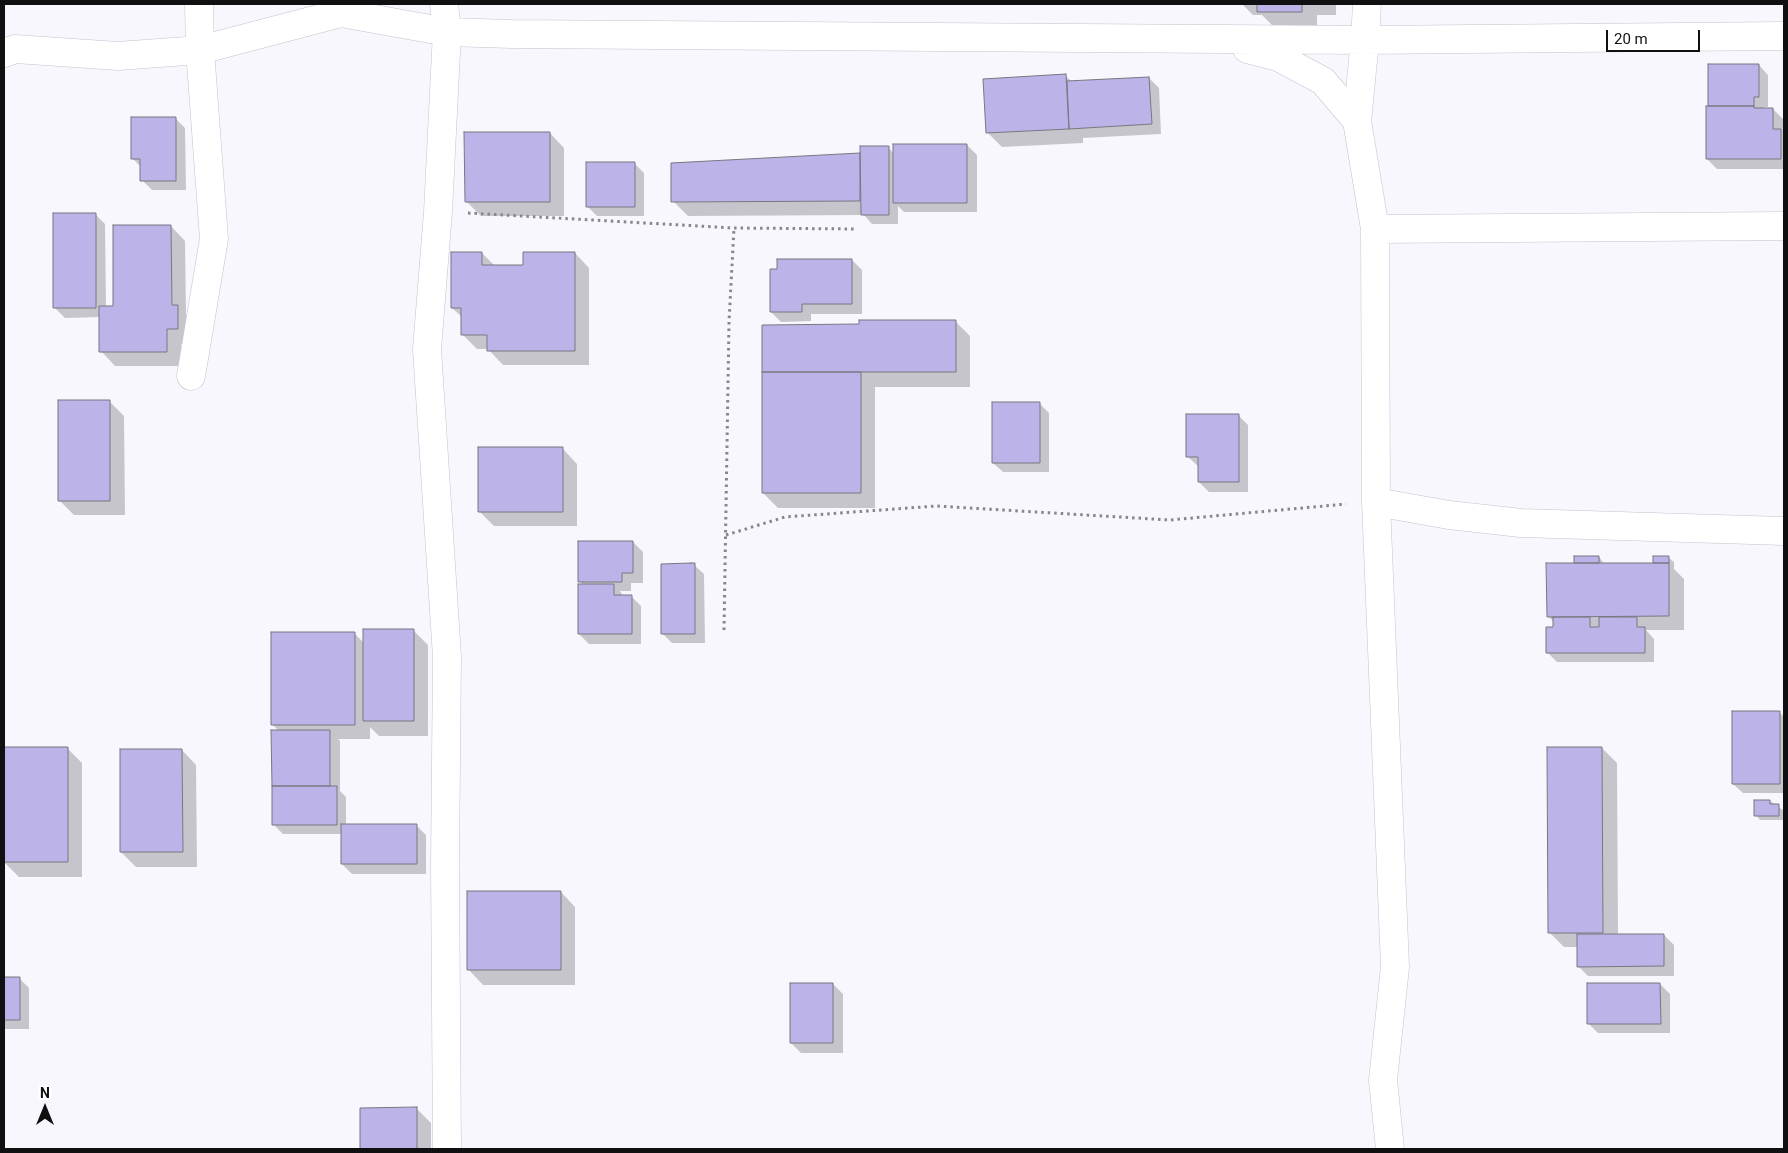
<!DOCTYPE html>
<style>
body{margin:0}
#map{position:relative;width:1788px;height:1153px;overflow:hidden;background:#f8f7fe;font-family:Roboto,sans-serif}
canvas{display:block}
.frame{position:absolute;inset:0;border:5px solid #101013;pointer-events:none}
.north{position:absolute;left:20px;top:1083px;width:50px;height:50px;-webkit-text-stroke:4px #fff;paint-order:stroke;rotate:0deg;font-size:14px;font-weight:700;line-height:20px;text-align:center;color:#101013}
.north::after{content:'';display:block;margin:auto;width:18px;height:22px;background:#101013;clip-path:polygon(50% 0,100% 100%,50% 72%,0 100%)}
.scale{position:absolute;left:1606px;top:30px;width:94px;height:22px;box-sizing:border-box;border:2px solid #101013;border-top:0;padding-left:6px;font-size:15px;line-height:18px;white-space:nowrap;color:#101013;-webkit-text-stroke:4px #fff;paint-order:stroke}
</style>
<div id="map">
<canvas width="1788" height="1153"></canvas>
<div class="frame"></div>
<div class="north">N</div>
<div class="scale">20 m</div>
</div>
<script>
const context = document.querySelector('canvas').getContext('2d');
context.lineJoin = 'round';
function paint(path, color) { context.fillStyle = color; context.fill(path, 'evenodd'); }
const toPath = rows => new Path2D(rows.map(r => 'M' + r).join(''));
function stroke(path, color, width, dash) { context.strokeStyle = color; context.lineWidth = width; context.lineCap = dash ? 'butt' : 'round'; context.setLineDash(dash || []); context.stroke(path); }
paint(toPath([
 [1242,4,1336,4,1336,15,1317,15,1317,26,1273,26,1262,15,1253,15],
 [1759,65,1768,75,1768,107,1764,107,1764,109,1773,109,1783,119,1783,131,1784,133,1784,169,1717,169,1707,159],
 [1066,76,1072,82,1149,78,1159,88,1161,134,1083,138,1083,143,1002,147,987,132],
 [175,118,185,128,186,190,152,190,142,180,142,168,132,158],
 [550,133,564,148,564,216,481,216,466,201],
 [967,145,977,155,977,212,904,212,898,206,898,224,872,224,864,215,688,216,673,201,860,154,862,156,888,147,894,154],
 [634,163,644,173,644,216,597,216,587,206],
 [95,214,105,224,106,307,114,307,171,226,185,241,186,315,192,321,192,344,181,344,181,366,115,366,101,351,101,317,65,318,55,308],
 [482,253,495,266,524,266,575,253,589,268,589,365,503,365,488,349,477,349,462,334,462,317,452,308],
 [852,260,862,270,862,314,811,314,811,321,781,322,771,312],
 [955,321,970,336,970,387,875,387,875,508,778,508,763,493,860,326],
 [109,401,124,416,125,515,74,515,59,500],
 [1039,403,1049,413,1049,472,1003,472,993,463],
 [1238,415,1248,425,1248,492,1209,492,1199,482,1199,467,1188,457],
 [563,449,577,464,577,526,494,526,480,512],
 [633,542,643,552,643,583,631,583,631,591,620,591,623,596,631,596,641,606,641,644,589,644,579,634,583,585,580,582],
 [1599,557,1603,562,1603,565,1654,565,1669,558,1674,562,1674,569,1684,579,1684,630,1646,630,1654,639,1654,662,1557,662,1547,652,1554,629,1554,622,1548,616,1575,565],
 [694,565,704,574,705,643,672,643,662,633],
 [413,630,428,645,428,736,379,736,370,727,370,739,338,739,340,741,340,791,346,797,346,825,416,825,426,835,426,874,352,874,342,864,342,834,283,834,273,824,279,731,272,724,354,633,364,643],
 [1779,712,1784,717,1784,793,1743,793,1733,784],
 [4,748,67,748,82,763,82,877,19,877,4,862],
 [1602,748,1617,763,1618,935,1664,935,1674,945,1674,976,1588,976,1578,966,1578,947,1564,947,1549,932],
 [182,750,196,765,197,867,136,867,121,852],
 [1770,801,1783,810,1783,820,1760,820,1756,815],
 [561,892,575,907,575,985,483,985,469,970],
 [4,978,19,978,29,988,29,1029,4,1029],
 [833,984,843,994,843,1053,801,1053,791,1043],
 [1660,984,1670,994,1670,1033,1598,1033,1588,1023],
 [416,1108,431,1123,431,1149,361,1149,361,1109]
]), '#0003');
const building = toPath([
 [1257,4,1302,4,1302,12,1257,12,1257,4],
 [1708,64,1759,64,1759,97,1754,97,1754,106,1708,106,1708,64],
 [1066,74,1069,129,986,133,983,79,1066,74],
 [1149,77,1152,124,1069,129,1067,81,1149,77],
 [1706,106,1754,106,1754,108,1773,108,1773,129,1781,129,1781,159,1706,159,1706,106],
 [131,117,176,117,176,181,140,181,140,159,131,159,131,117],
 [464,132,550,132,550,202,465,202,464,132],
 [893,144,967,144,967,203,893,203,893,144],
 [860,146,889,146,889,215,861,215,860,146],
 [860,153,860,201,671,202,671,163,860,153],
 [586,162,635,162,635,207,586,207,586,162],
 [53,213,96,213,96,308,53,308,53,213],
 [113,225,171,225,172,305,178,305,178,329,167,329,167,352,99,352,99,306,113,306,113,225],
 [451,252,482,252,482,265,523,265,523,252,575,252,575,351,487,351,487,335,461,335,461,308,451,308,451,252],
 [777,259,852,259,852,304,802,304,802,312,770,312,770,269,777,269,777,259],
 [859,320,956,320,956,372,762,372,762,325,859,324,859,320],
 [762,372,861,372,861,493,762,493,762,372],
 [58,400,110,400,110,501,58,501,58,400],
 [992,402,1040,402,1040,463,992,463,992,402],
 [1186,414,1239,414,1239,482,1198,482,1198,457,1186,457,1186,414],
 [478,447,563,447,563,512,478,512,478,447],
 [578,541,633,541,633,573,622,573,622,582,578,582,578,541],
 [1574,556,1599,556,1599,563,1574,563,1574,556],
 [1653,556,1669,556,1669,563,1653,563,1653,556],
 [691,563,695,563,695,634,661,634,661,564,691,563],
 [1546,563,1669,563,1669,616,1547,617,1546,563],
 [578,584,614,584,614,595,632,595,632,634,578,634,578,584],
 [1553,617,1590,617,1590,627,1599,627,1599,617,1637,617,1637,627,1645,627,1645,653,1546,653,1546,627,1553,627,1553,617],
 [363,629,414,629,414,721,363,721,363,629],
 [271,632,355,632,355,725,271,725,271,632],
 [1732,711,1780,711,1780,784,1732,784,1732,711],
 [271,730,330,730,330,786,272,786,271,730],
 [4,747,68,747,68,862,4,862,4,747],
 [1547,747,1602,747,1603,933,1548,933,1547,747],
 [120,749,182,749,183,852,120,852,120,749],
 [272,786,337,786,337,825,272,825,272,786],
 [1754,800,1770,800,1770,804,1779,804,1779,816,1754,816,1754,800],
 [341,824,417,824,417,864,341,864,341,824],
 [467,891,561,891,561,970,467,970,467,891],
 [1577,934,1664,934,1664,966,1577,967,1577,934],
 [4,977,20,977,20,1020,4,1020,4,977],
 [790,983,833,983,833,1043,790,1043,790,983],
 [1587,983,1660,983,1661,1024,1587,1024,1587,983],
 [417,1107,417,1149,360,1149,360,1108,417,1107]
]);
paint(building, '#bcb3e8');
stroke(building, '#787780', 1);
const minor = toPath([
 [444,4,447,32,438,212,427,349,447,657,445,866,447,1149],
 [1367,4,1365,40,1357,121,1375,229,1376,502,1395,967,1383,1080,1390,1149],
 [1247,49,1278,57,1323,81,1357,121],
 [4,53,15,49,118,56,200,50,341,13,447,32,512,34,1365,40,1784,36],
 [1375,229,1784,226],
 [191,376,214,239,200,50,199,4],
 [1376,502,1449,515,1521,523,1784,531]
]);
stroke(minor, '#c4c2cc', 29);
stroke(toPath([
 [468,213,734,228,856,229],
 [726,535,785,517,936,506,1170,520,1346,504],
 [724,630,729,322,734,228]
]), '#87868b', 3, [2.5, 4]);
stroke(minor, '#fff', 28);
</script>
